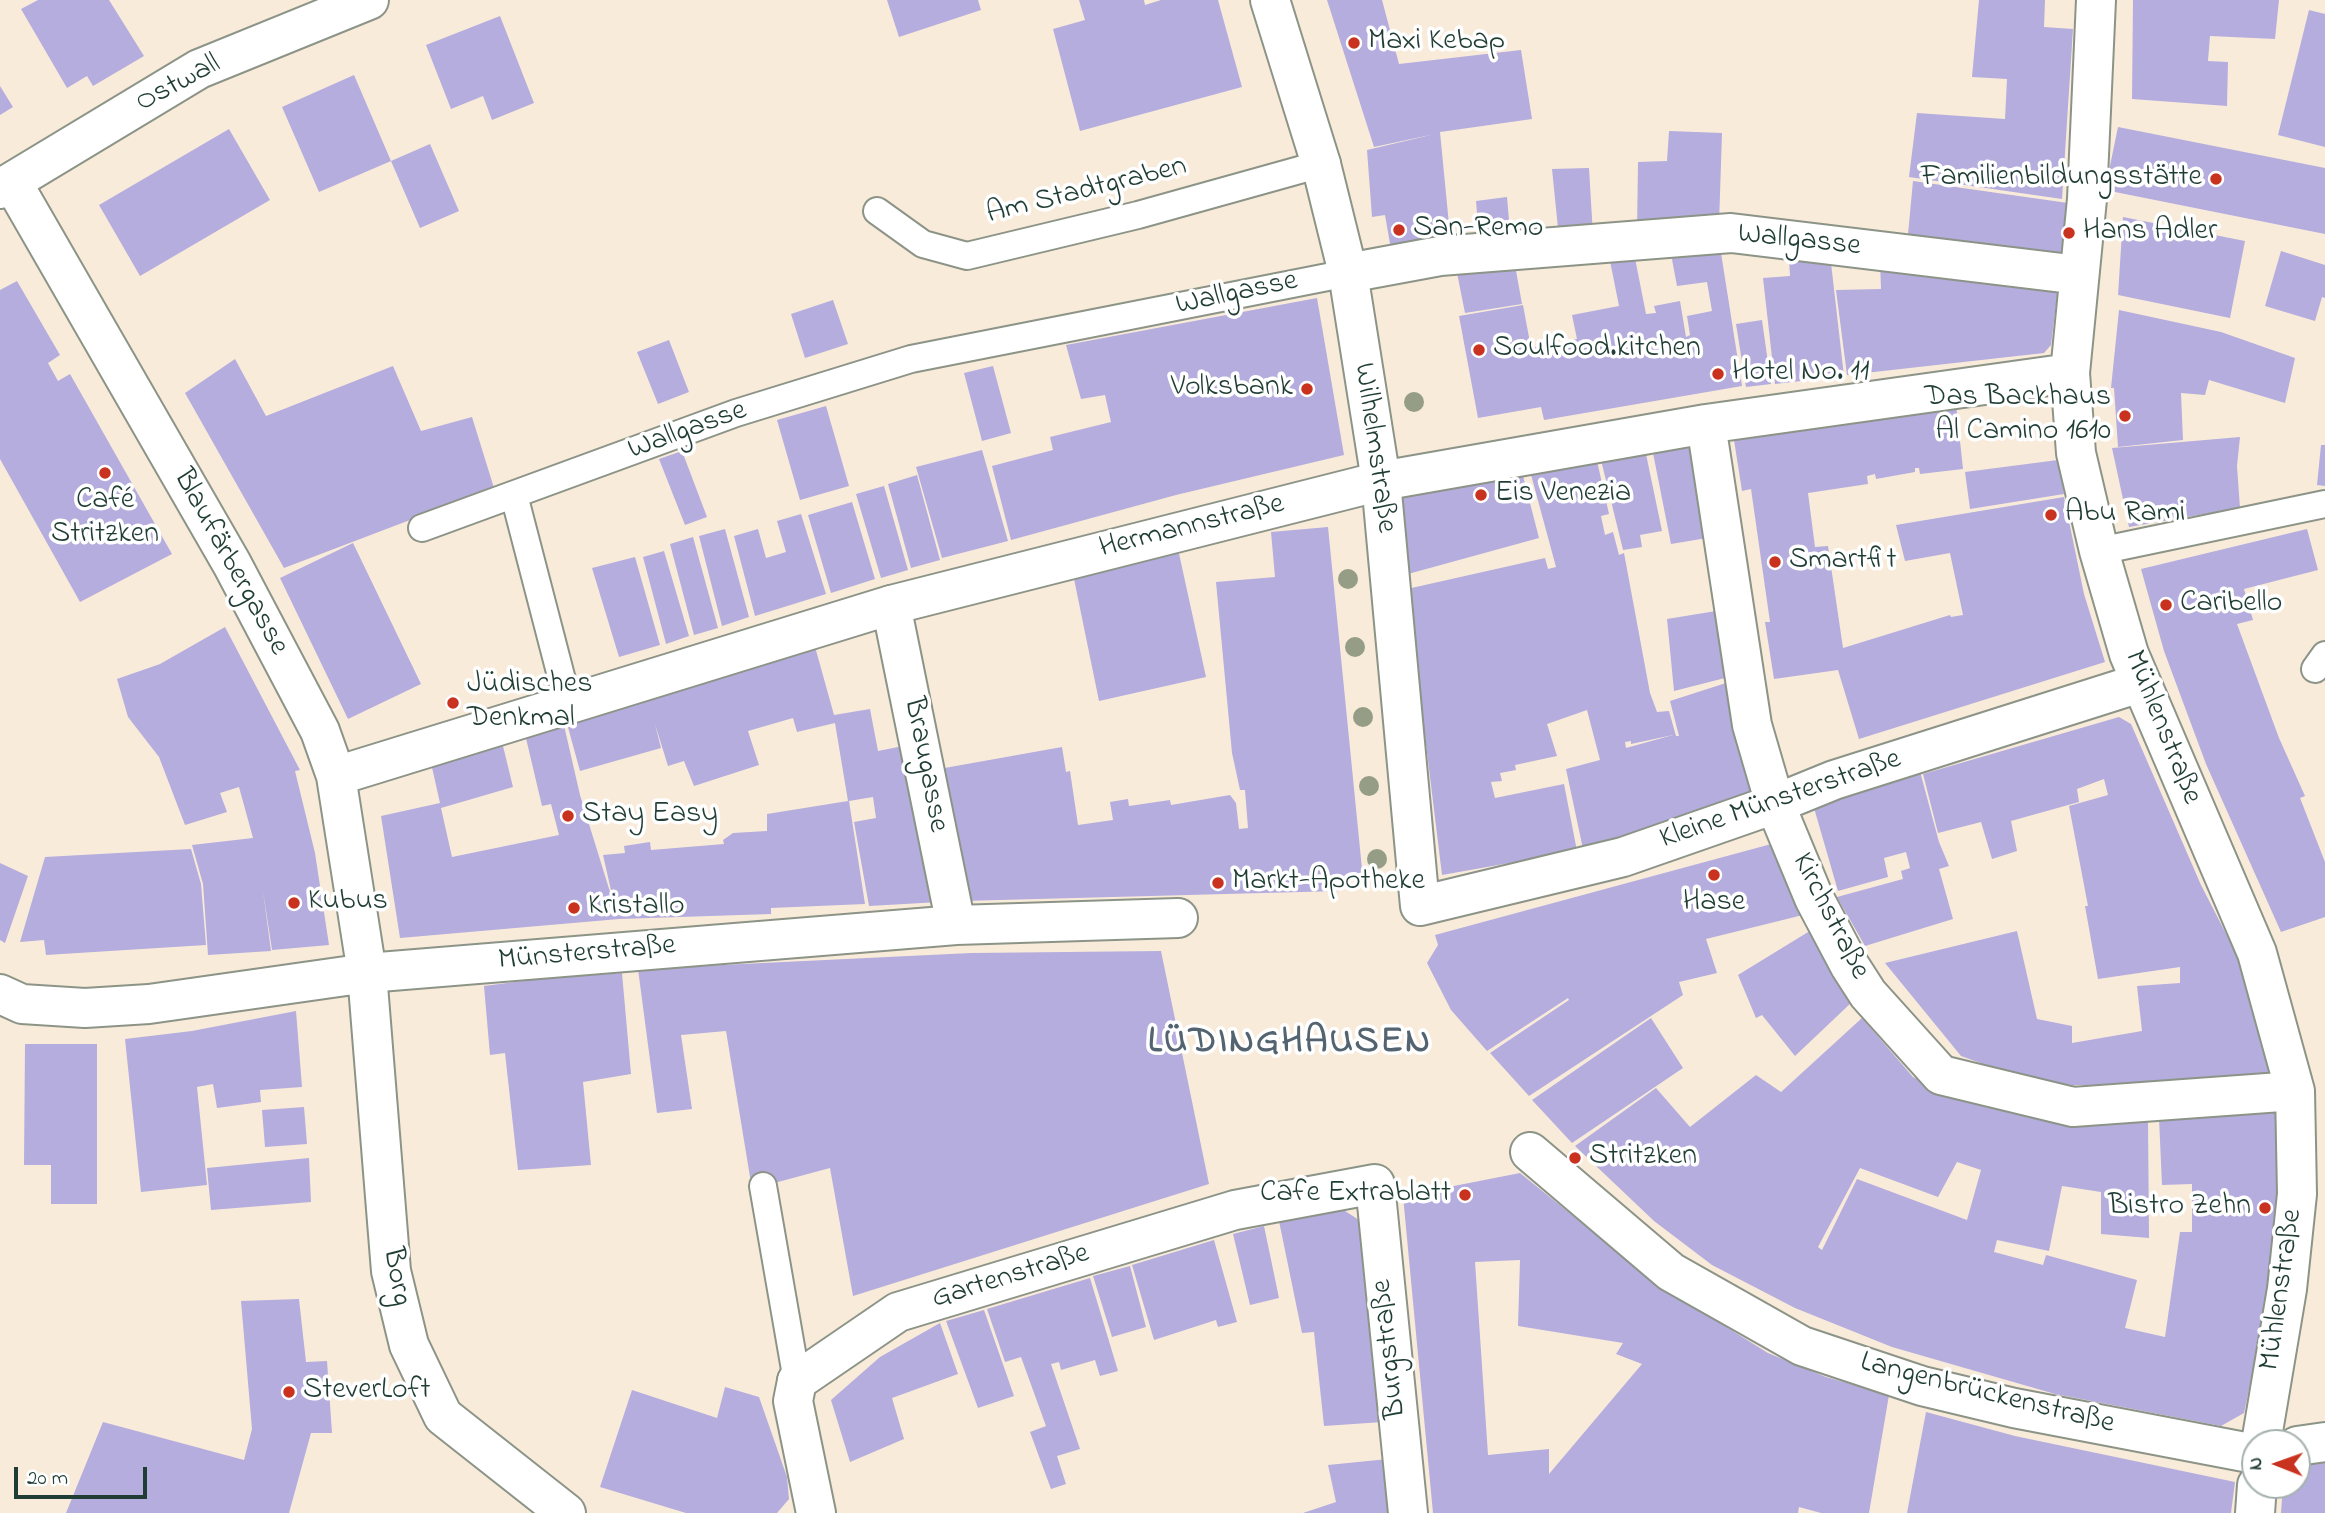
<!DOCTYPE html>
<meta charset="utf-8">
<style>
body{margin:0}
#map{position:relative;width:2325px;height:1513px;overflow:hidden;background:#f9ebda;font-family:"Indie Flower",sans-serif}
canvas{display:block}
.north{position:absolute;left:2241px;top:1429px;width:70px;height:70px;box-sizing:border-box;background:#fff;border:2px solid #a5b1ae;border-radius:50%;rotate:271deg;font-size:19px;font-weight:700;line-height:28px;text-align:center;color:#1f3d34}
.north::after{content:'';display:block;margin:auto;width:24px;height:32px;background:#c8321e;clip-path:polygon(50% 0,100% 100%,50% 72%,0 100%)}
.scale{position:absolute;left:14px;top:1467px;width:133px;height:32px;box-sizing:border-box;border:4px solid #1f3d34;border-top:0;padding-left:9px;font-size:21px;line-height:24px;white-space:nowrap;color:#1f3d34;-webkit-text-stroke:5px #fff;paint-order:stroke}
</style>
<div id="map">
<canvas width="2325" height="1513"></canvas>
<div class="north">N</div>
<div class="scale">20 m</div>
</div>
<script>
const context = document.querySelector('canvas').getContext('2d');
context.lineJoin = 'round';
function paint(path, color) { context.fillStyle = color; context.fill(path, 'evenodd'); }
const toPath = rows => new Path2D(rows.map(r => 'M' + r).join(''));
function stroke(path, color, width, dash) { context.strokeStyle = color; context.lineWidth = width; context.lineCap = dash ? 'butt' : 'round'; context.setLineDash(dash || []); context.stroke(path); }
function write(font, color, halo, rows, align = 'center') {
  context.font = font + ' "Indie Flower",sans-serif'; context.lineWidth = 7; context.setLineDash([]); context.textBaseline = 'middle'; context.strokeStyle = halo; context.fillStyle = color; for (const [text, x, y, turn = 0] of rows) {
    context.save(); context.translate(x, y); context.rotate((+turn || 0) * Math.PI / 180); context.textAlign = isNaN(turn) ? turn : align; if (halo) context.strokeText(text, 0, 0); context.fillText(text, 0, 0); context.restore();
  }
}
paint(toPath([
 [38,0,109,0,144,56,93,86,87,76,67,88,21,9],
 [887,0,978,0,981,10,899,37],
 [1079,0,1144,0,1145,5,1161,0,1218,0,1242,87,1080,131,1053,29,1085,20],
 [1327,0,1382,0,1399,64,1521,50,1532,119,1440,132,1451,245,1392,255,1385,215,1372,217,1367,150,1435,134,1374,147],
 [1979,0,2045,0,2044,27,2073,29,2062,199,1909,177,1917,113,2005,119,2007,79,1972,77],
 [2133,0,2279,0,2275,39,2210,36,2208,61,2228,62,2227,106,2132,99],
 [2309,10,2325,14,2325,147,2278,135],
 [500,16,534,103,492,120,483,96,451,109,426,45],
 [354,75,391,161,319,192,282,107],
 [0,86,13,107,0,115],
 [2118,127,2325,168,2325,234,2105,190],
 [229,129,270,200,140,276,99,205],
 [1669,131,1722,133,1719,224,1637,232,1638,162,1667,161],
 [430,144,459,211,420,228,391,161],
 [1589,168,1593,235,1559,238,1552,169],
 [1913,181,2068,203,2061,265,1907,245],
 [1507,197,1511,243,1480,247,1476,201],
 [2123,217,2245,241,2230,318,2118,295],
 [2281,251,2325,265,2325,298,2322,297,2315,321,2265,306],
 [1634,253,1646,314,1656,313,1654,306,1680,301,1686,337,1690,335,1687,316,1712,311,1707,282,1677,286,1671,254,1721,253,1742,386,1544,420,1541,407,1478,418,1459,316,1523,305,1531,348,1577,339,1572,315,1619,306,1609,256],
 [1789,258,1831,263,1844,376,1775,384,1763,278,1790,276],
 [1880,261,2059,280,2051,345,2044,353,1847,375,1836,290,1881,289],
 [1515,265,1522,304,1465,313,1457,273],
 [17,281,60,355,48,363,58,381,70,374,172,554,80,602,0,459,0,290],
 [1317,298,1344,455,1176,495,1011,540,992,466,1053,450,1050,437,1111,422,1105,395,1081,399,1066,345],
 [833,300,848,344,805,358,791,314],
 [2119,310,2221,332,2295,358,2285,403,2209,380,2205,395,2181,393,2183,440,2118,447,2114,388,2111,388],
 [1762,320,1771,384,1746,387,1736,324],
 [669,340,689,392,658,404,637,352],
 [235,359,266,416,393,366,421,431,472,417,494,488,284,568,185,393],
 [993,366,1011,433,982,441,964,373],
 [1956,404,1963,469,1920,474,1919,468,1915,468,1915,472,1876,479,1875,474,1867,476,1868,484,1808,493,1815,547,1828,546,1843,648,1950,615,1951,617,1963,615,1950,553,1905,561,1896,525,2064,497,2084,594,2105,662,1859,739,1838,670,1774,679,1765,622,1770,622,1751,489,1742,491,1734,440],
 [826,406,849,486,800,500,777,420],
 [2240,437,2237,466,2240,508,2129,527,2112,448],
 [2321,445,2325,445,2325,486,2317,485],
 [1697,447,1707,538,1671,544,1653,453],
 [982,450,1008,541,942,558,916,467],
 [682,451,707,517,685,525,659,459],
 [1646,454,1662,531,1640,535,1642,547,1623,550,1601,460],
 [2058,460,2064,494,1970,509,1965,472],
 [1597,461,1609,514,1601,516,1605,535,1613,532,1619,555,1624,553,1650,693,1657,712,1669,711,1676,736,1679,736,1670,701,1726,683,1756,795,1583,849,1566,769,1600,760,1587,710,1547,724,1557,756,1515,765,1516,770,1500,773,1502,781,1491,782,1495,798,1564,784,1577,851,1442,875,1407,589,1545,558,1548,569,1556,567,1530,471],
 [1673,735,1626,748,1625,742,1631,741,1631,744],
 [1522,472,1539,538,1408,574,1399,490],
 [917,475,940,560,911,568,888,484],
 [884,486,908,570,881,578,856,494],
 [852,502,875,579,831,593,808,515],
 [801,514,826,594,755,616,734,536,758,529,766,558,786,552,777,521],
 [1328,527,1363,879,1340,880,1339,891,962,901,939,769,1062,747,1066,772,1070,771,1078,825,1113,820,1110,802,1128,799,1129,806,1170,800,1171,805,1230,795,1236,803,1239,829,1248,828,1245,790,1240,790,1232,753,1216,582,1275,577,1271,532],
 [725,529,749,617,722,626,699,536],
 [2307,529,2318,570,2244,589,2253,620,2237,624,2279,738,2305,796,2300,798,2325,862,2325,917,2281,932,2206,764,2164,651,2141,569],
 [693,537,718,628,694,635,670,544],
 [353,543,421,684,348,719,280,578],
 [1178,549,1206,677,1099,701,1073,574],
 [664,551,689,636,666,644,643,557],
 [635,557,660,645,619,657,592,568],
 [1716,611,1725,678,1674,691,1667,619],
 [225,627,300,770,295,771,315,853,329,945,272,950,263,891,271,951,208,955,203,884,192,845,253,838,239,787,220,793,227,812,185,825,159,757,128,717,117,679,160,664],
 [814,643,834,715,870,709,878,751,908,745,940,902,869,906,854,822,876,818,873,797,849,801,865,904,771,908,771,914,619,919,400,938,381,816,440,803,431,763,502,742,513,787,441,808,452,857,559,835,551,804,542,806,525,734,563,721,580,795,615,908,603,855,625,853,624,846,650,842,651,850,724,844,723,840,733,833,767,831,767,814,848,801,835,723,797,732,793,718,748,731,759,765,694,786,684,761,668,766,655,724,661,748,580,771,566,720],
 [2119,717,2131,724,2201,885,2237,955,2279,1078,2133,1086,2071,1085,2025,1079,1961,1056,1885,963,2017,931,2037,1019,2072,1026,2072,1043,2142,1031,2137,986,2180,983,2180,967,2098,979,2085,906,2088,906,2069,806,2108,795,2104,779,2077,789,2079,802,2011,821,2017,851,1992,859,1981,822,1938,833,1923,774],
 [1918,764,1939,842,1949,866,1939,869,1953,919,1865,946,1837,897,1903,879,1901,871,1910,868,1906,852,1884,858,1888,877,1838,891,1812,801],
 [1775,843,1807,914,1706,939,1717,973,1679,982,1683,995,1529,1096,1490,1053,1569,1000,1568,998,1487,1051,1451,1010,1427,963,1438,945,1435,935],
 [191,849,201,884,206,945,46,955,44,940,20,942,45,857],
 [0,863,28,876,5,943,0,940],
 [1813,929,1852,1002,1795,1056,1762,1015,1756,1018,1738,975],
 [1161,951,1209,1184,853,1296,830,1168,752,1189,726,1031,681,1035,692,1109,657,1113,638,969,971,953],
 [622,973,631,1074,583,1082,591,1165,518,1170,505,1053,490,1055,484,986,538,979],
 [296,1011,302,1087,260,1090,261,1102,217,1108,213,1084,197,1087,207,1185,141,1192,125,1039,192,1031],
 [1651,1018,1683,1068,1572,1143,1532,1100],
 [1862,1018,1913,1077,1950,1095,2148,1119,2149,1238,2101,1234,2101,1192,2062,1186,2049,1251,1997,1240,1994,1252,2043,1265,2046,1255,2137,1280,2125,1328,2165,1337,2180,1232,2192,1232,2192,1184,2162,1185,2159,1118,2283,1112,2282,1181,2271,1286,2244,1413,2221,1426,2055,1394,1892,1347,1795,1308,1712,1265,1654,1221,1575,1146,1656,1088,1690,1127,1756,1075,1781,1092],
 [1957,1162,1981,1170,1967,1220,1857,1179,1822,1250,1818,1247,1860,1168,1938,1197],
 [25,1044,97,1044,97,1204,51,1204,51,1165,24,1165],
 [304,1107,307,1144,265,1147,262,1110],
 [309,1158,311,1202,211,1210,207,1168],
 [1520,1173,1659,1285,1768,1353,1826,1377,1889,1395,1869,1513,1821,1513,1799,1507,1798,1513,1433,1513,1403,1196],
 [1520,1260,1518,1326,1623,1343,1616,1354,1642,1364,1549,1474,1549,1449,1488,1455,1475,1262],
 [1342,1209,1359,1220,1383,1422,1324,1426,1314,1332,1302,1333,1279,1221],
 [1264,1226,1279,1298,1250,1305,1233,1234],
 [1214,1240,1237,1322,1218,1327,1216,1320,1154,1340,1132,1265],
 [1130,1266,1146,1327,1112,1337,1093,1276],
 [1090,1278,1118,1371,1100,1376,1095,1360,1061,1370,1059,1362,1051,1364,1080,1449,1057,1456,1066,1484,1051,1489,1030,1432,1046,1426,1021,1357,1005,1362,987,1309],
 [299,1299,306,1362,327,1361,332,1433,311,1433,289,1513,66,1513,103,1422,244,1460,252,1429,241,1301],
 [984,1310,1014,1396,978,1408,946,1321],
 [940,1323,958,1374,892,1398,904,1439,850,1462,831,1400,880,1357],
 [725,1387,759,1397,787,1477,789,1499,777,1513,686,1513,600,1487,632,1390,717,1418],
 [1926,1412,2015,1436,2235,1482,2231,1513,1907,1513],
 [2311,1455,2325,1455,2325,1513,2281,1513,2283,1485,2297,1485,2297,1467],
 [1388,1459,1391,1513,1303,1513,1336,1502,1328,1465]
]), '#b4adde');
const service = toPath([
 [877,211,923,244,967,256,1138,215,1321,164],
 [514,495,568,703],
 [422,528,736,413,911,359,1348,273],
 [2099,551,2325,504],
 [2315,669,2325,655],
 [763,1186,797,1381]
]);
const pedestrian = toPath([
 [2096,0,2087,199,2070,373,2076,453,2099,551,2129,654,2257,953,2295,1091,2297,1194,2287,1289,2261,1443],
 [1321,164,1348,273,1381,481,1420,906,1623,857,1775,804,1834,780,2140,683],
 [1348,273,1440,256,1731,233,2079,275],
 [1706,424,1752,725,1775,804,1814,898,1850,966,1868,994,1941,1075,2073,1107,2295,1091],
 [1381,481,1706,424,2070,373],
 [891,605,956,925],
 [367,973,956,925,1178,918],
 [1530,1152,1671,1272,1802,1346,1922,1386,2014,1408,2255,1454],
 [797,1381,898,1312,1235,1210,1375,1184,1408,1513],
 [2255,1513,2257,1485]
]);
const minor = toPath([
 [1270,0,1321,164],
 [12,182,232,564,320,731,336,776,367,973,391,1271,409,1345,443,1416,566,1513],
 [0,189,199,69,369,0],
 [336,776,891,605,1381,481],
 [0,994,22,1004,85,1008,149,1004,367,973],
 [797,1381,793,1401,816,1513],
 [2297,1446,2325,1442]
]);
stroke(service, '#8c9487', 30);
stroke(pedestrian, '#8c9487', 42);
stroke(minor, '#8c9487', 42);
stroke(service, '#fff', 26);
stroke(pedestrian, '#fff', 38);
stroke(minor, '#fff', 38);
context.fillStyle = '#959d86';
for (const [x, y] of [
 [1414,402],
 [1348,579],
 [1355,647],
 [1363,717],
 [1369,786],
 [1377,859]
]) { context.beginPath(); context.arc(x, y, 10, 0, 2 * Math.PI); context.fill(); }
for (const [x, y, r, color] of [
 [1354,43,7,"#c8321e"],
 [2216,179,7,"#c8321e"],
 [1399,230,7,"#c8321e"],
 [2069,233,7,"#c8321e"],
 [1479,350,7,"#c8321e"],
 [1718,374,7,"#c8321e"],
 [1307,389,7,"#c8321e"],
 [2125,416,7,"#c8321e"],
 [105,473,7,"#c8321e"],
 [1481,495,7,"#c8321e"],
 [2051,515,7,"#c8321e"],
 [1775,562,7,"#c8321e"],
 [2166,605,7,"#c8321e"],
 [453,703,7,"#c8321e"],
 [568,816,7,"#c8321e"],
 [1714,875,7,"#c8321e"],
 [1218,883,7,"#c8321e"],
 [294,903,7,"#c8321e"],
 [574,908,7,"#c8321e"],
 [1575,1158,7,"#c8321e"],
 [1465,1195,7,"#c8321e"],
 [2265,1208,7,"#c8321e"],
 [289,1392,7,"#c8321e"]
]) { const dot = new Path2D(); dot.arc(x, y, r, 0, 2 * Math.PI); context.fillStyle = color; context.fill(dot); stroke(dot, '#fff', 2.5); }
write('30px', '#1f3d34', '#fff', [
 ["Maxi Kebap",1368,43],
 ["Familienbildungsstätte",2202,179,"right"],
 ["San-Remo",1413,230],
 ["Hans Adler",2083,233],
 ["Soulfood.kitchen",1493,350],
 ["Hotel No. 11",1732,374],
 ["Volksbank",1293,389,"right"],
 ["Das Backhaus",2111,399,"right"],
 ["Al Camino 1610",2111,433,"right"],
 ["Eis Venezia",1495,495],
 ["Café",105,502,"center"],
 ["Stritzken",105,536,"center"],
 ["Abu Rami",2065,515],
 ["Smartfit",1789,562],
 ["Caribello",2180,605],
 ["Jüdisches",467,686],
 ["Denkmal",467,720],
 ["Stay Easy",582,816],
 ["Markt-Apotheke",1232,883],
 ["Kubus",308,903],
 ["Hase",1714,904,"center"],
 ["Kristallo",588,908],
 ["Stritzken",1589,1158],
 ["Cafe Extrablatt",1451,1195,"right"],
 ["Bistro Zehn",2251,1208,"right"],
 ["SteverLoft",303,1392]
], 'left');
write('30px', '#1f3d34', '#fff', [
 ["Ostwall",179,85,-28],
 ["Am Stadtgraben",1087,192,-14],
 ["Wallgasse",1799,242,6],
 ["Wallgasse",1237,295,-12],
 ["Wallgasse",688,432,-20],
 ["Wilhelmstraße",1373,448,82],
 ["Hermannstraße",1192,528,-14],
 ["Blaufärbergasse",229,563,61],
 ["Mühlenstraße",2161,728,68],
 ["Braugasse",924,765,79],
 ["Kleine Münsterstraße",1781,801,-19],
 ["Kirchstraße",1829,917,63],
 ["Münsterstraße",587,955,-5],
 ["Borg",395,1277,80],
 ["Gartenstraße",1011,1278,-17],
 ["Mühlenstraße",2283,1290,-82],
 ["Burgstraße",1391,1349,-96],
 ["Langenbrückenstraße",1987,1395,14]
]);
context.letterSpacing = '2px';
write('bold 37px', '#536470', '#fff', [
 ["LÜDINGHAUSEN",1290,1045]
]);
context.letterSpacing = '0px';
</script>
